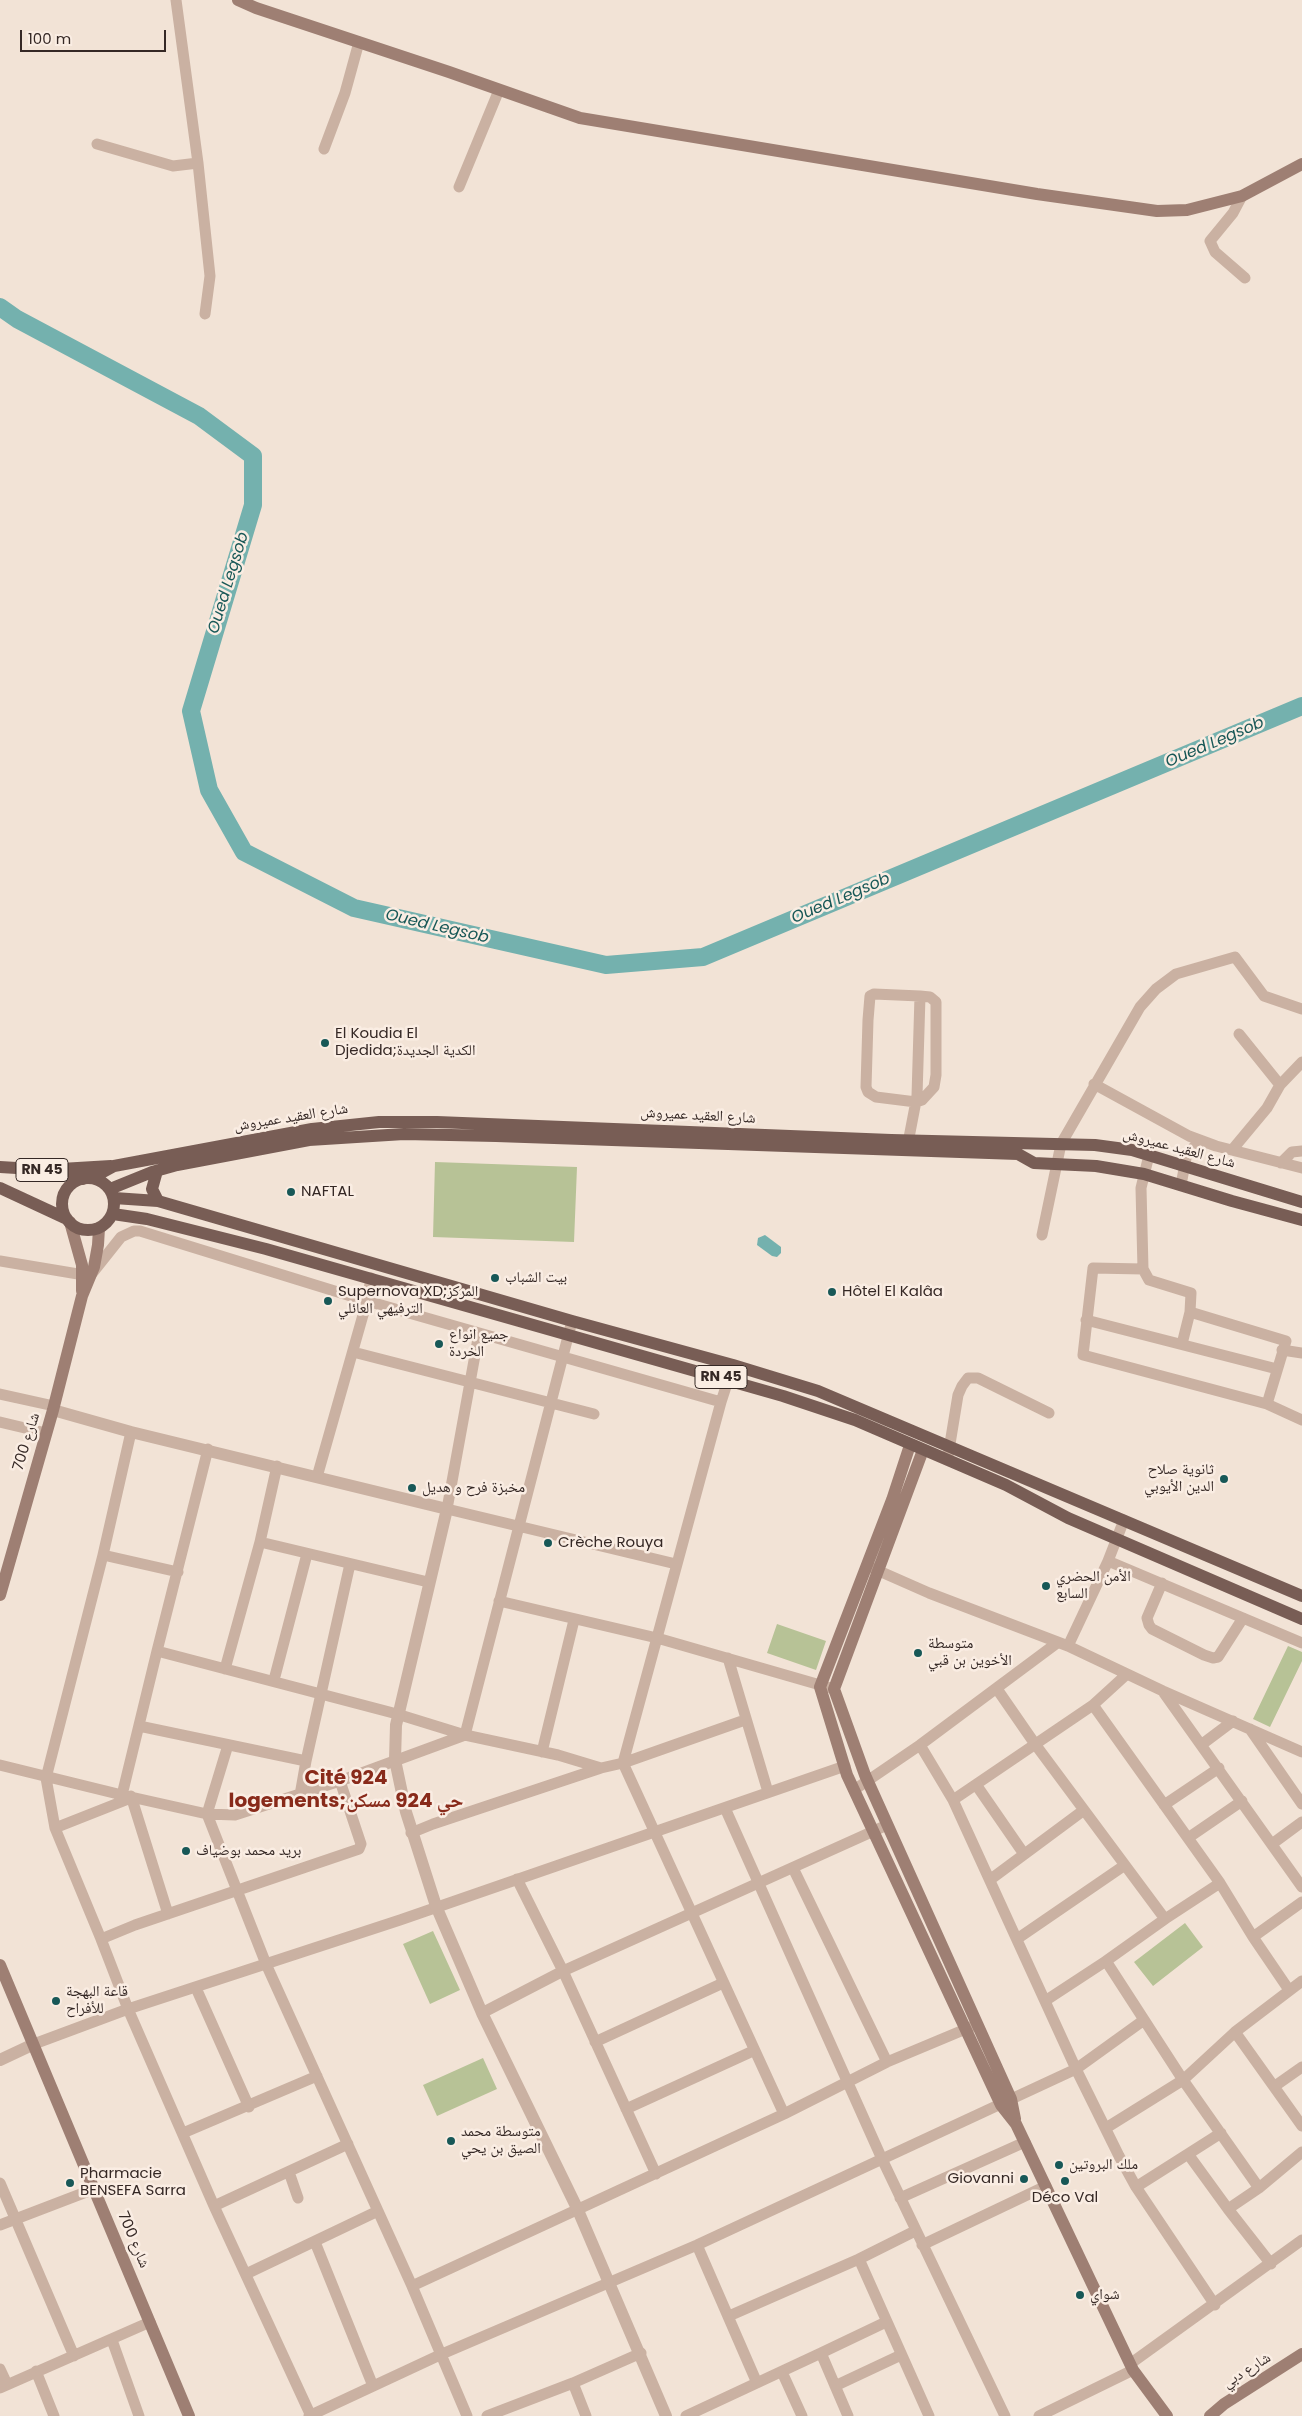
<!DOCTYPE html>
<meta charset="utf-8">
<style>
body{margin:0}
#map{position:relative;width:1302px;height:2416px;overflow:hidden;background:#f2e3d6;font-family:Poppins,sans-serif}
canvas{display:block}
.scale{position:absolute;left:20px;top:30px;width:146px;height:22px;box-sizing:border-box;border:2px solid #352825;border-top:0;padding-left:6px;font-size:15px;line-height:18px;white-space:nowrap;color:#352825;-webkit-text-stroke:4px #faede3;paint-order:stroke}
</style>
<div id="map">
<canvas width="1302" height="2416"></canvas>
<div class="scale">100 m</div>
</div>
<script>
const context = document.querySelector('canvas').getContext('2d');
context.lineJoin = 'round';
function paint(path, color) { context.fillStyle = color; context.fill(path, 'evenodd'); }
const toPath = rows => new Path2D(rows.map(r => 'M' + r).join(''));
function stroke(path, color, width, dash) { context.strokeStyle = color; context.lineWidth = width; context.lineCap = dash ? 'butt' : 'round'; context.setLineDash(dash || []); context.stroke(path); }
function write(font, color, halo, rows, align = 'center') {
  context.font = font + ' Poppins,"Noto Naskh Arabic",sans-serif'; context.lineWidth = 5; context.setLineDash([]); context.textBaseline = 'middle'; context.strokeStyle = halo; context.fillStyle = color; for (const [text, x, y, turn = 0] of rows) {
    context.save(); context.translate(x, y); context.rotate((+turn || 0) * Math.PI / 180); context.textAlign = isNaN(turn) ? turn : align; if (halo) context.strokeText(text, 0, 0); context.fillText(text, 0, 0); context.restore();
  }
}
paint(toPath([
 [435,1162,577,1167,574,1242,433,1237],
 [777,1624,826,1641,816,1670,767,1653],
 [1288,1646,1302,1652,1302,1661,1270,1727,1253,1719],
 [1185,1923,1203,1947,1153,1986,1134,1962],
 [433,1931,460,1990,430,2004,403,1944],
 [483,2058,497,2089,437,2116,423,2085]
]), '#b7c296');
paint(toPath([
 [765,1235,781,1247,781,1253,777,1257,772,1256,757,1245,758,1238]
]), '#74b1ae');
stroke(toPath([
 [0,307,17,319,199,416,253,456,253,505,191,711,209,790,244,852,354,908,606,965,703,957,1302,706]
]), '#74b1ae', 18);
stroke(toPath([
 [176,0,198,163,210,276,205,314],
 [97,144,173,166,198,163],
 [324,149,345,93,359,42],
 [459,187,499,90],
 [1242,196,1233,213,1210,241,1215,252,1245,278],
 [874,994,920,996,930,997,936,1002,936,1075,934,1087,922,1100,916,1102,876,1097,868,1092,866,1087,868,1020,870,996,874,994],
 [1239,1034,1280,1085],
 [1094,1084,1189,1136,1216,1146,1302,1168],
 [907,1148,917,1096,920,996],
 [1232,1150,1267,1108,1280,1085,1302,1062],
 [1281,1163,1292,1152,1302,1151],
 [1181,1185,1187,1153,1201,1141],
 [1042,1235,1061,1144,1140,1007,1156,989,1176,974,1235,957,1264,996,1302,1009],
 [0,1261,90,1276,121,1237,134,1231,140,1231,367,1301,721,1402],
 [1143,1269,1141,1188,1149,1155],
 [1190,1312,1286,1341,1267,1404],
 [1086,1320,1277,1369],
 [572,1321,465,1735,340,1781,235,1815,207,1814,122,1795,157,1651,397,1714,465,1735,558,1755,601,1768],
 [479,1333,447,1509,676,1564],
 [1182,1344,1190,1312,1191,1293,1149,1280,1143,1269,1093,1268,1083,1355,1267,1404,1302,1420],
 [1282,1350,1302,1353],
 [353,1352,594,1414],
 [0,1394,54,1406],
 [0,1422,46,1433],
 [948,1456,958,1395,962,1386,968,1378,978,1378,1049,1413],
 [317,1477,367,1301,371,1278],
 [260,1542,428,1582],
 [103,1555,178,1572],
 [1108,1561,1302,1643],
 [870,1567,929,1593,1068,1646,1163,1691,1302,1752],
 [1162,1583,1147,1618,1149,1625,1152,1629,1204,1655,1213,1658,1218,1657,1243,1618],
 [499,1601,657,1638,834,1689],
 [1068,1646,1108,1561,1124,1520],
 [157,1651,208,1449],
 [728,1658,768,1792],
 [225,1669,260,1542,277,1466],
 [274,1680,307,1554],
 [997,1689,1035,1744,1165,1919,1106,1961,1183,2080,1259,2188],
 [1164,1693,1302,1887],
 [1093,1705,1127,1674],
 [139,1726,306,1761,300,1795],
 [1250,1729,1302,1804],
 [228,1745,207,1814,266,1964,412,2286,467,2416],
 [920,1745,953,1800,1076,2069,1119,2156,1136,2187,1215,2305],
 [1201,1745,1233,1721],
 [542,1752,574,1620],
 [306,1761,350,1564],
 [623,1763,721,1402,733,1365],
 [623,1763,745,1720],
 [0,1765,122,1795],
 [977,1786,1024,1854],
 [854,1790,920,1745,1057,1643],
 [131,1796,168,1914],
 [953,1800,1093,1705,1220,1883,1253,1937,1302,1902],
 [1164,1805,1219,1768],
 [725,1808,882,2159,1005,2416],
 [55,1828,131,1798],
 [411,1833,433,1824,601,1768,623,1763,784,2114],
 [1188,1838,1242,1801],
 [1272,1844,1302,1822],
 [793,1868,887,2062],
 [517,1879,563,1971,656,2174],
 [991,1879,1084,1810],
 [1165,1919,1220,1883],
 [1253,1937,1289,1990],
 [101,1939,55,1828,46,1778,103,1555,131,1432],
 [1017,1939,1125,1865],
 [1302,1981,1235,2032,1302,2126],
 [196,1988,249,2107],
 [1045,2001,1106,1961],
 [482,2013,563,1971,887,1825],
 [595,2042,723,1983],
 [34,2044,128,2009,101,1939,135,1925,359,1849,361,1844,340,1781],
 [1275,2086,1302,2067],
 [626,2109,753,2051],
 [1106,2128,1183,2080,1235,2032],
 [183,2133,317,2076],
 [1221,2133,1188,2154,1228,2209],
 [289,2172,298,2198],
 [0,2183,74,2356],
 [1136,2187,1188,2154],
 [900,2198,1025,2142],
 [214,2206,348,2144],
 [0,2225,94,2189],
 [315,2242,373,2386],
 [697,2245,757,2383],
 [922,2245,1046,2186],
 [859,2259,915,2231],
 [1271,2264,1228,2209,1259,2188,1302,2152],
 [246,2274,378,2211],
 [412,2286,784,2114,887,2062,973,2026],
 [729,2316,859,2259,929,2416],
 [112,2340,139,2416],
 [821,2353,886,2322],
 [1130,2364,1302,2240],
 [0,2369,7,2384],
 [36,2371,54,2416],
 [782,2372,802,2416],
 [573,2383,586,2416],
 [835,2386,901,2355],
 [0,2388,150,2322],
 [309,2416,442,2354,697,2245,1076,2069,1144,2020],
 [311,2416,214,2206,128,2009,400,1920,845,1766],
 [487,2416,573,2383,641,2353],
 [686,2416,821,2353,848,2416],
 [1039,2416,1133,2370]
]), '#cab1a2', 11);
stroke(toPath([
 [53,1410,131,1432,447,1509,396,1725,395,1760,406,1812,436,1906,482,2013,577,2208,666,2416],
 [0,2060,34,2044]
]), '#cab1a2', 12);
stroke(toPath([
 [238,0,256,8,449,72,580,118,1037,194,1157,211,1187,210,1242,196,1302,164],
 [70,1222,82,1265,82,1291],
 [910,1445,892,1500,820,1687,847,1775,1001,2105,1016,2124,1133,2370,1167,2416],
 [923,1450,834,1689,865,1775,1011,2099,1015,2119],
 [0,1595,53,1410,82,1296,94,1267,98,1245,99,1228],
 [0,1965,189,2416],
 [1210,2416,1224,2404,1302,2354]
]), '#9e7f73', 12);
stroke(toPath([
 [0,1167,49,1170,83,1179],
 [61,1169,111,1166],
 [157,1171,152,1189,158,1201],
 [92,1178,114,1166,312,1129,379,1122,437,1122,891,1140,1095,1145,1132,1150,1302,1202],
 '62 1204a26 26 0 1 1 52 0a26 26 0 1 1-52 0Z',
 [0,1188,67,1219],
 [110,1189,152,1172,177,1165,309,1140,404,1134,496,1136,1018,1154,1034,1163,1096,1166,1144,1174,1232,1201,1302,1220],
 [114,1198,158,1201,572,1321,733,1365,818,1391,1302,1596],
 [113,1214,147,1219,266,1249,783,1396,855,1420,1006,1485,1068,1518,1302,1619]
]), '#785d55', 12);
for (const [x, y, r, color] of [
 [325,1043,5,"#185857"],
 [291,1192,5,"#185857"],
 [495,1278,5,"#185857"],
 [832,1292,5,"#185857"],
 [328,1301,5,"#185857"],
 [439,1344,5,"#185857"],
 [1224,1479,5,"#185857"],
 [412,1488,5,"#185857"],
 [548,1543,5,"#185857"],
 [1046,1586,5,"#185857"],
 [918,1653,5,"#185857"],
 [186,1851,5,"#185857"],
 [56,2001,5,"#185857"],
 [451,2141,5,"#185857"],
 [1059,2165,5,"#185857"],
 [1024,2179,5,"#185857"],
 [1065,2181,5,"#185857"],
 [70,2183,5,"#185857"],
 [1080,2295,5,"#185857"]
]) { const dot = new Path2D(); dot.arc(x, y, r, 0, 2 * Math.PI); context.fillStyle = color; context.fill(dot); stroke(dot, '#faede3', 2); }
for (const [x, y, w] of [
 [42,1170,52],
 [721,1377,52]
]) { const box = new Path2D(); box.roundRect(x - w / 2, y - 11.5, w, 23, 4); context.fillStyle = '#faede3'; context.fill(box); stroke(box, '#352825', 1); }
write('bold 14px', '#352825', null, [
 ["RN 45",42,1170],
 ["RN 45",721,1377]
]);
write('15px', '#352825', '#faede3', [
 ["El Koudia El",335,1034],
 ["Djedida;الكدية الجديدة",335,1051],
 ["NAFTAL",301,1192],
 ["بيت الشباب",505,1278],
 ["Supernova XD;المركز",338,1292],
 ["الترفيهي العائلي",338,1309],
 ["Hôtel El Kalâa",842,1292],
 ["جميع انواع",449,1335],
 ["الخردة",449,1352],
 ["ثانوية صلاح",1214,1470,"right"],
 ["الدين الأيوبي",1214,1487,"right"],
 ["مخبزة فرح و هديل",422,1488],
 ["Crèche Rouya",558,1543],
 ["الأمن الحضري",1056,1577],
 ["السابع",1056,1594],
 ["متوسطة",928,1644],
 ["الأخوين بن قبي",928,1661],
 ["بريد محمد بوضياف",196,1851],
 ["قاعة البهجة",66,1992],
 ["للأفراح",66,2009],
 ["متوسطة محمد",461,2132],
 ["الصيق بن يحي",461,2149],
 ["ملك البروتين",1069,2165],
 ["Pharmacie",80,2174],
 ["BENSEFA Sarra",80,2191],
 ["Giovanni",1014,2179,"right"],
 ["Déco Val",1065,2198,"center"],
 ["شواي",1090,2295]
], 'left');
write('15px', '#352825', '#faede3', [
 ["شارع العقيد عميروش",698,1116,3],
 ["شارع العقيد عميروش",291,1118,-9],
 ["شارع العقيد عميروش",1179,1149,15],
 ["شارع 700",27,1442,-73],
 ["شارع 700",133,2240,67],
 ["شارع دبي",1247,2371,-32]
]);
write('italic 16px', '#185857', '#faede3', [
 ["Oued Legsob",229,583,-73],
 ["Oued Legsob",1215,743,-23],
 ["Oued Legsob",841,899,-23],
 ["Oued Legsob",437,927,13]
]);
write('bold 20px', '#882a1a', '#faede3', [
 ["Cité 924",346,1779],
 ["logements;حي 924 مسكن",346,1802]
]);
</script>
